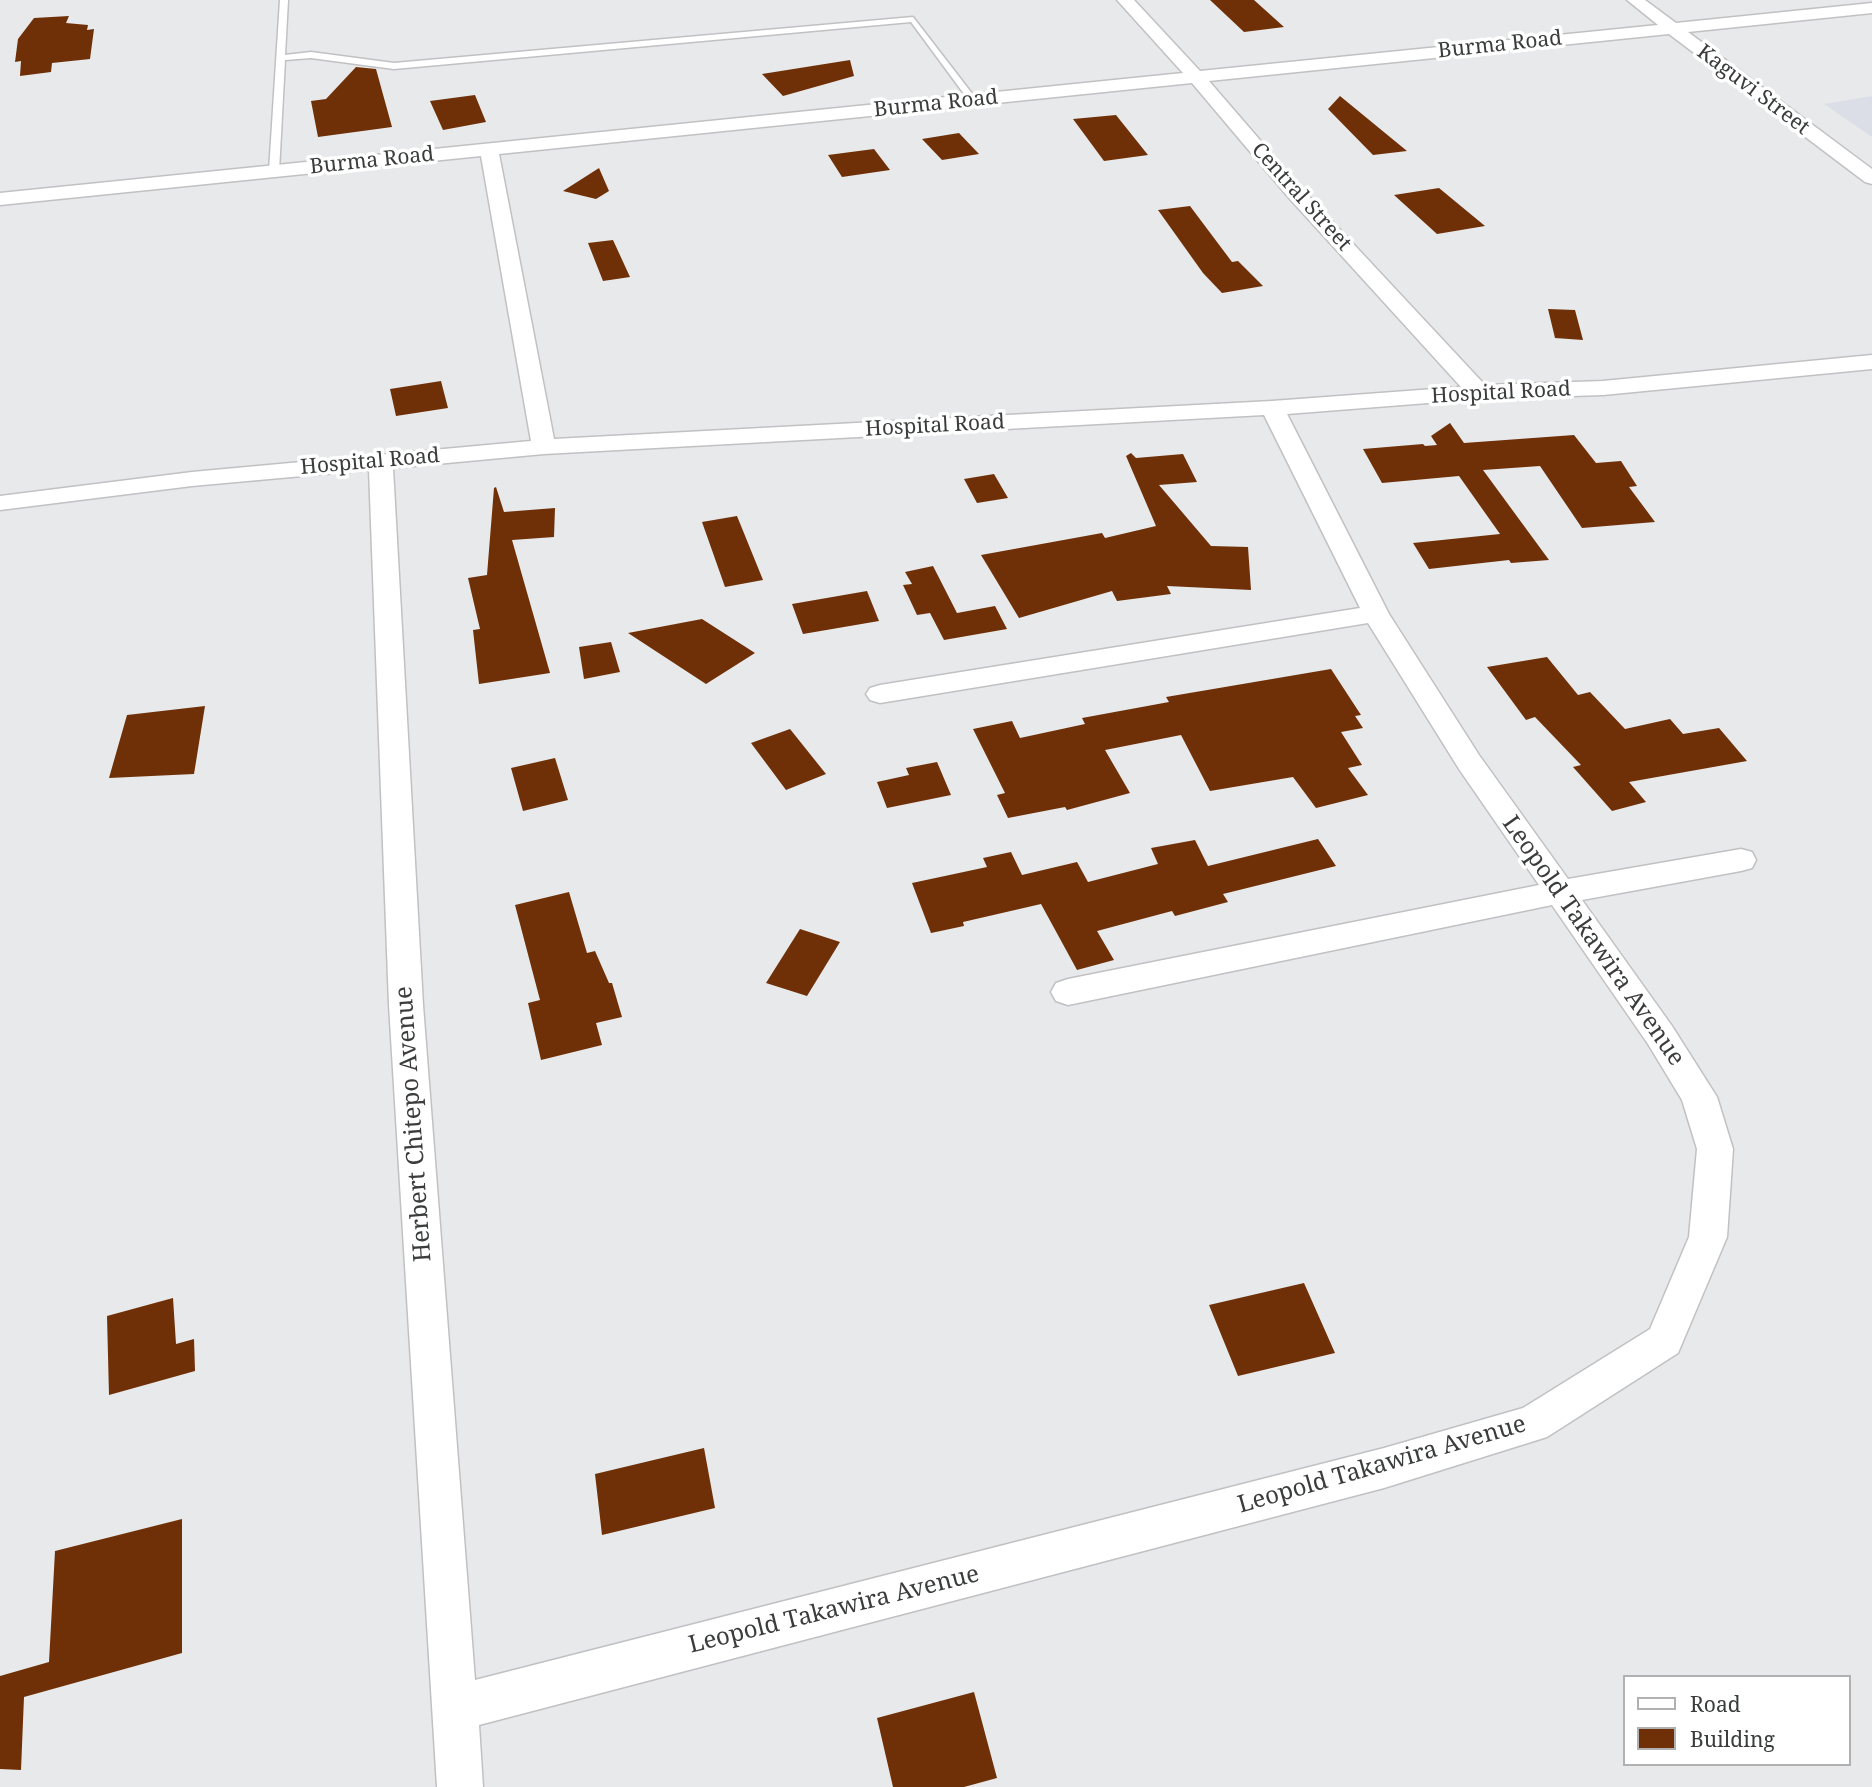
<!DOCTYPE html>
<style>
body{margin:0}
#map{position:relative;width:1872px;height:1787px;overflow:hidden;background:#e8e9ea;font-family:"Noto Serif",serif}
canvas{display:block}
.legend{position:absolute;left:1623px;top:1675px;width:228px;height:91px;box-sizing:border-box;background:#fff;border:2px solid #b1b1b1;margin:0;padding:9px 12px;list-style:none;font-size:21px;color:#3b3c3c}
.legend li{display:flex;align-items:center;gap:14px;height:35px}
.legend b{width:35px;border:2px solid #b1b1b1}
</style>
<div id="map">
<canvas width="1872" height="1787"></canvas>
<ul class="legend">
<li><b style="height:9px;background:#fff"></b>Road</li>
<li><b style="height:19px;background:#6f3008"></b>Building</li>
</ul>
</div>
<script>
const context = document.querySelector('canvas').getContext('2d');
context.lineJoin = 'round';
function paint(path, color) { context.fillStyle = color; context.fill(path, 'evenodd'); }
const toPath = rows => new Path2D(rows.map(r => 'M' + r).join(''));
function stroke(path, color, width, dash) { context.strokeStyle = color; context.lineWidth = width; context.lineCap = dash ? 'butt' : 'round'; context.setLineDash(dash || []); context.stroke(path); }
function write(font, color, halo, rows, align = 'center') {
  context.font = font + ' "Noto Serif",serif'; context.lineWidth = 7; context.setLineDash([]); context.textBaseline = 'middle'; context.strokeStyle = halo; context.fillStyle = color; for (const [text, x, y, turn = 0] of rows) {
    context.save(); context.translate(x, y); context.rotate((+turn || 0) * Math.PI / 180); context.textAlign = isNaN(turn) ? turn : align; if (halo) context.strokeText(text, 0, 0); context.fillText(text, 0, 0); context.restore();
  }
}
paint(toPath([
 [1872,96,1872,137,1824,104]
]), '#dcdee7');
paint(toPath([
 [1210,0,1254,0,1284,27,1244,32],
 [69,16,66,23,88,25,87,30,94,29,90,59,52,63,51,72,20,76,21,61,15,62,18,39,34,18],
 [850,60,854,76,783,96,762,74],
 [356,67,376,69,392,127,318,137,311,101,326,99],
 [475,95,486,122,443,130,430,101],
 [1340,96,1407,151,1373,155,1328,109],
 [1116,115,1148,155,1104,161,1073,119],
 [959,133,979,154,942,160,922,139],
 [874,149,890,170,842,177,828,155],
 [599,168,609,191,596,199,563,191],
 [1439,188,1485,226,1437,234,1394,195],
 [1190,206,1232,262,1238,261,1263,286,1222,293,1203,273,1158,210],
 [613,240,630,277,603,281,588,243],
 [1548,309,1575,310,1583,340,1555,338],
 [441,381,448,408,396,416,390,389],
 [1450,423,1464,443,1574,435,1596,463,1621,461,1637,486,1629,487,1655,522,1582,528,1540,466,1483,470,1549,560,1511,563,1509,560,1429,569,1413,543,1500,534,1459,476,1382,483,1363,449,1423,444,1425,446,1437,445,1431,436],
 [1131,453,1136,458,1183,454,1197,482,1159,485,1211,546,1248,547,1251,590,1167,586,1171,594,1117,601,1112,591,1019,618,981,555,1102,533,1105,538,1156,526,1126,456],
 [994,474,1008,498,977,503,964,479],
 [496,487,504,512,555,508,554,537,512,540,550,673,479,684,473,630,480,629,468,578,487,575,494,488],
 [737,516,763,580,725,587,702,522],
 [933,566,957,613,995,606,1007,629,944,640,930,613,917,615,903,585,912,584,905,572],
 [867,591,879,621,803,634,792,604],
 [702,619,755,653,706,684,628,633],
 [611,642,620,672,584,679,579,647],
 [1547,657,1578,695,1590,692,1625,729,1670,719,1683,734,1719,728,1747,761,1629,782,1646,802,1612,811,1573,767,1581,765,1535,717,1526,720,1487,667],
 [1331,669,1361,715,1355,716,1363,728,1341,732,1362,765,1348,768,1368,795,1316,808,1293,777,1210,791,1181,735,1105,750,1130,793,1067,810,1065,807,1008,818,997,795,1005,793,973,729,1012,721,1020,738,1085,724,1082,718,1169,702,1166,697],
 [205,706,194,774,109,778,127,715],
 [790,729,826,774,786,790,751,743],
 [555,758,568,800,523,811,511,768],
 [937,762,951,795,887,808,877,782,909,775,906,768],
 [1318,839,1336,866,1223,894,1228,902,1175,916,1172,911,1097,931,1114,960,1077,970,1041,904,963,922,964,926,931,933,912,883,987,867,983,858,1011,852,1022,875,1077,862,1088,882,1158,864,1151,848,1195,840,1208,866],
 [569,892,587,953,595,951,609,983,612,983,622,1017,596,1023,602,1045,541,1060,528,1003,540,1000,515,905],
 [800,929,840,942,807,996,766,983],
 [1304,1283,1335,1353,1238,1376,1209,1305],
 [173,1298,176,1344,194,1339,195,1371,109,1395,107,1316],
 [704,1448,715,1508,602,1535,595,1474],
 [182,1519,182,1653,24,1697,21,1770,0,1769,0,1676,49,1662,55,1551],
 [974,1692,997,1778,964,1787,893,1787,877,1718]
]), '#6f3008');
const lane = toPath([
 [280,0,288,0,285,55,311,52,394,63,913,17,977,100,970,102,911,22,394,69,311,58,285,60,279,171,274,174,269,171,280,0]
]);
const street = toPath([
 [1117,0,1134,0,1200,71,1658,25,1627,0,1645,0,1676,23,1872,3,1872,13,1688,32,1872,169,1872,184,1865,182,1669,34,1209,81,1303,190,1485,385,1603,381,1872,355,1872,369,1603,395,1479,399,1287,414,1389,614,1479,755,1568,879,1741,849,1752,852,1756,860,1752,868,1741,871,1582,900,1672,1026,1717,1097,1733,1149,1727,1237,1678,1353,1547,1437,1384,1488,479,1725,483,1787,437,1787,389,1005,369,470,192,486,0,510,0,496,192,472,531,441,481,156,0,205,0,193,1183,73,1117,0],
 [1192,83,1289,198,1461,387,1272,401,554,439,499,154,1192,83],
 [1264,415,1360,608,880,685,870,688,866,694,870,700,880,703,1368,623,1459,769,1539,885,1068,979,1056,983,1051,992,1056,1001,1068,1005,1552,905,1648,1044,1682,1100,1697,1149,1689,1237,1650,1329,1523,1408,1384,1448,475,1680,423,1005,393,468,544,454,1264,415]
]);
stroke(lane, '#c1c1c3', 3);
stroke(street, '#c1c1c3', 3);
paint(lane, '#fff');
paint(street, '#fff');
write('21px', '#3b3c3c', '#fff', [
 ["Burma Road",1500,45,-6],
 ["Kaguvi Street",1753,90,37],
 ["Burma Road",936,104,-6],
 ["Burma Road",372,161,-6],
 ["Central Street",1301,197,48],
 ["Hospital Road",1501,393,-3],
 ["Hospital Road",935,426,-3],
 ["Hospital Road",370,462,-5]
]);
write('24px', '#3b3c3c', '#fff', [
 ["Leopold Takawira Avenue",1593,941,55],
 ["Herbert Chitepo Avenue",414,1124,-94],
 ["Leopold Takawira Avenue",1382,1465,-16],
 ["Leopold Takawira Avenue",834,1610,-14]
]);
</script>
